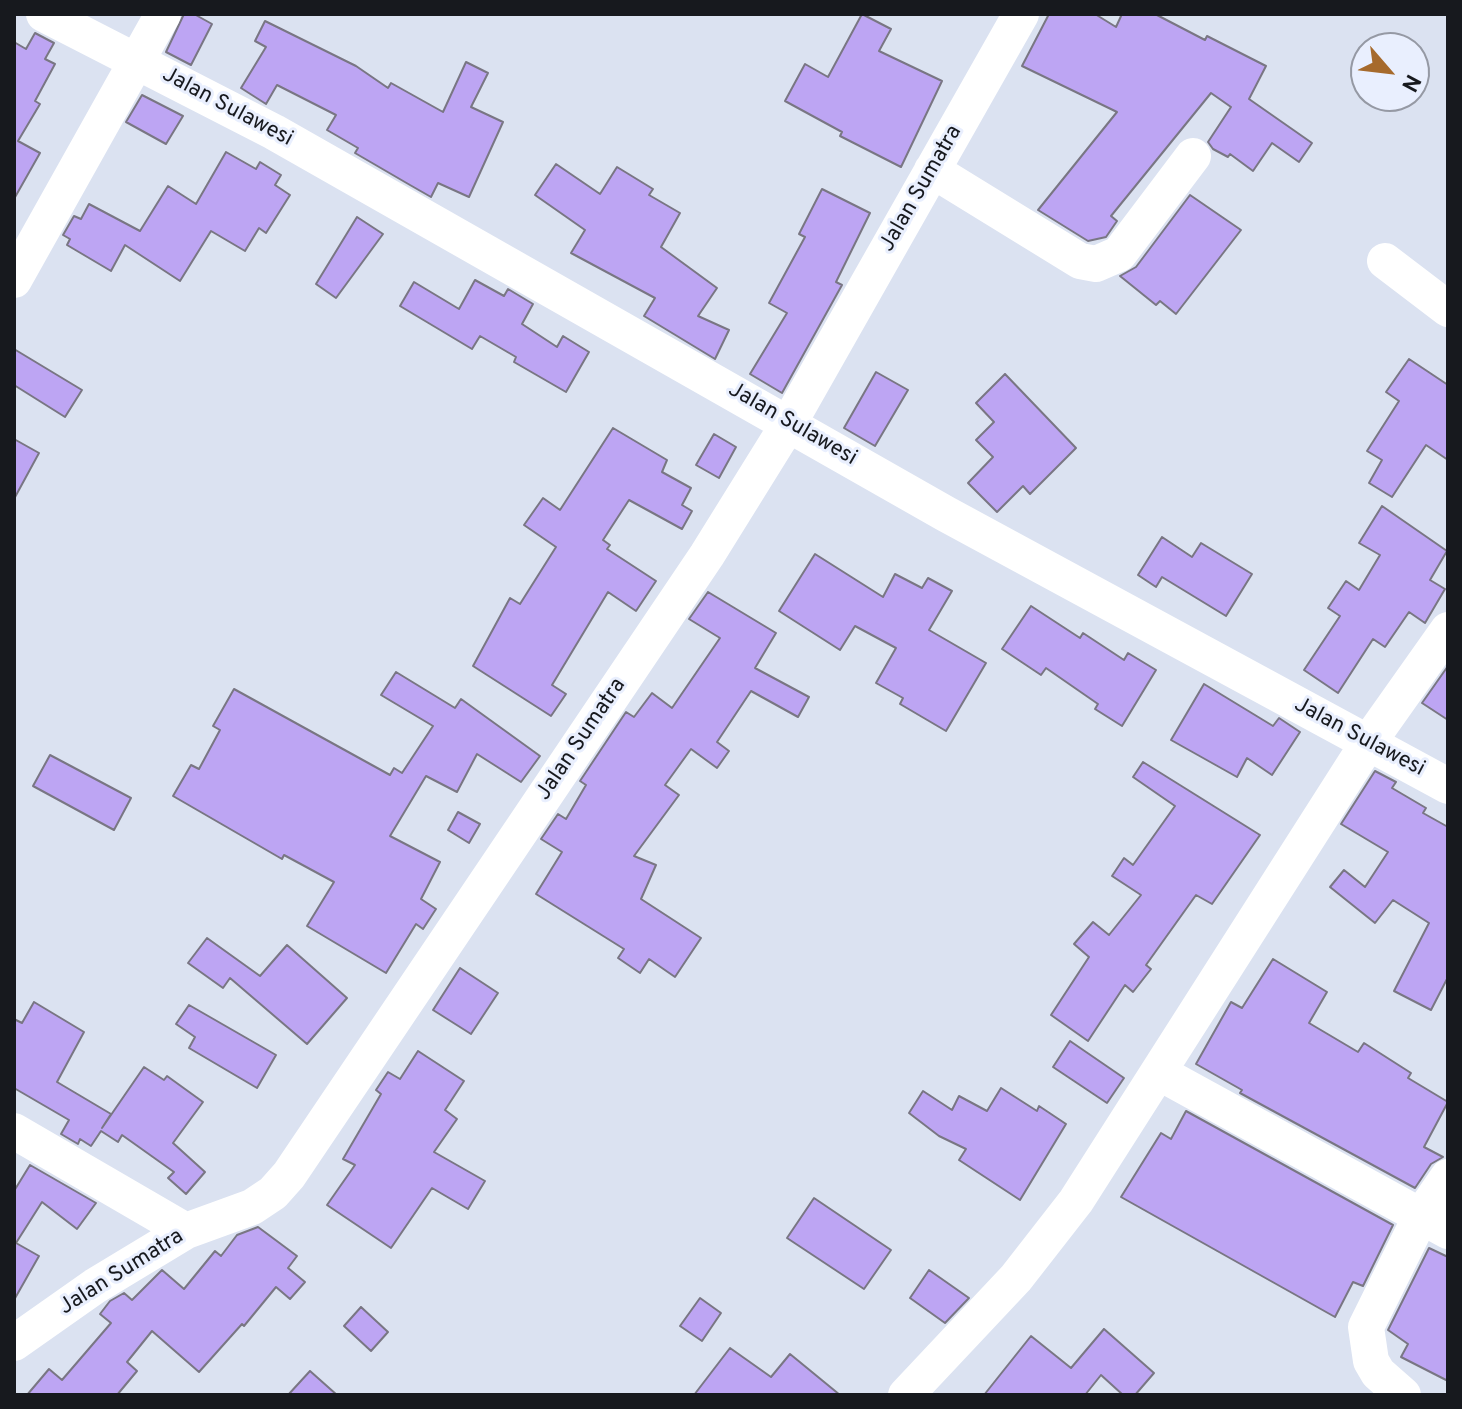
<!DOCTYPE html>
<style>
body{margin:0}
#map{position:relative;width:1462px;height:1409px;overflow:hidden;background:#dbe2f1;font-family:Overpass,sans-serif}
canvas{display:block}
.frame{position:absolute;inset:0;border:16px solid #17191e;pointer-events:none}
.north{position:absolute;left:1350px;top:32px;width:80px;height:80px;box-sizing:border-box;background:#e9effe;border:2px solid #9599a4;border-radius:50%;rotate:118deg;font-size:22px;font-weight:700;line-height:32px;text-align:center;color:#17191e}
.north::after{content:'';display:block;margin:auto;width:28px;height:36px;background:#a66a2c;clip-path:polygon(50% 0,100% 100%,50% 72%,0 100%)}
</style>
<div id="map">
<canvas width="1462" height="1409"></canvas>
<div class="frame"></div>
<div class="north">N</div>
</div>
<script>
const context = document.querySelector('canvas').getContext('2d');
context.lineJoin = 'round';
function paint(path, color) { context.fillStyle = color; context.fill(path, 'evenodd'); }
const toPath = rows => new Path2D(rows.map(r => 'M' + r).join(''));
function stroke(path, color, width, dash) { context.strokeStyle = color; context.lineWidth = width; context.lineCap = dash ? 'butt' : 'round'; context.setLineDash(dash || []); context.stroke(path); }
function write(font, color, halo, rows, align = 'center') {
  context.font = font + ' Overpass,sans-serif'; context.lineWidth = 6; context.setLineDash([]); context.textBaseline = 'middle'; context.strokeStyle = halo; context.fillStyle = color; for (const [text, x, y, turn = 0] of rows) {
    context.save(); context.translate(x, y); context.rotate((+turn || 0) * Math.PI / 180); context.textAlign = isNaN(turn) ? turn : align; if (halo) context.strokeText(text, 0, 0); context.fillText(text, 0, 0); context.restore();
  }
}
const building = toPath([
 [184,14,194,14,212,24,191,65,166,52,184,14],
 [862,14,891,29,879,51,942,81,901,167,840,136,842,132,785,101,805,64,828,77,862,14],
 [1049,14,1095,14,1116,27,1122,14,1155,14,1205,40,1207,36,1266,66,1249,99,1312,143,1299,162,1272,143,1253,171,1230,154,1228,157,1213,149,1208,142,1231,107,1211,93,1111,216,1117,221,1106,237,1088,241,1038,210,1117,112,1022,66,1049,14],
 [265,21,356,66,388,88,391,83,443,112,466,62,488,73,471,107,503,122,469,197,438,183,431,197,410,185,355,153,358,148,327,130,336,115,277,85,266,104,241,88,266,47,255,41,265,21],
 [35,33,54,43,45,59,55,64,35,101,40,104,18,141,40,153,14,199,14,42,26,49,35,33],
 [142,95,183,116,166,144,126,122,142,95],
 [226,152,256,169,260,162,281,175,275,185,290,195,266,233,259,228,245,251,211,231,180,281,125,245,111,271,67,245,70,239,63,235,74,216,81,219,89,204,140,231,168,186,196,204,226,152],
 [556,164,600,194,617,167,653,189,649,195,680,213,661,247,717,288,698,316,729,330,715,359,644,316,655,298,571,253,585,230,535,195,556,164],
 [822,189,870,213,836,282,842,285,782,393,750,374,787,313,769,303,805,237,799,234,822,189],
 [1190,195,1241,230,1176,314,1160,301,1156,305,1120,276,1136,267,1190,195],
 [357,217,383,234,336,298,316,284,357,217],
 [475,280,504,296,508,289,533,304,522,324,557,347,563,336,589,352,566,392,514,362,516,357,480,336,472,349,400,306,414,282,459,309,475,280],
 [14,349,82,390,65,417,14,385,14,349],
 [1409,359,1448,385,1448,460,1426,445,1392,497,1369,483,1382,460,1367,451,1399,401,1386,392,1409,359],
 [876,372,908,390,875,446,844,428,876,372],
 [1005,374,1076,448,1030,494,1023,486,997,512,968,483,993,457,976,440,994,422,976,403,1005,374],
 [613,428,667,460,662,472,691,488,682,505,692,511,682,529,629,500,603,540,610,545,607,549,656,581,636,611,608,592,552,685,566,694,551,716,473,666,510,598,520,604,556,547,524,525,543,498,560,510,613,428],
 [714,434,736,447,719,478,696,465,714,434],
 [14,439,39,453,14,499,14,439],
 [1382,506,1447,551,1430,580,1445,589,1425,623,1409,612,1385,647,1373,639,1338,693,1304,670,1340,616,1328,608,1346,581,1359,590,1380,555,1359,543,1382,506],
 [1162,537,1192,557,1201,543,1252,574,1226,616,1162,577,1156,587,1138,575,1162,537],
 [815,554,883,597,895,574,922,588,928,578,952,591,929,630,986,663,946,731,900,704,903,698,876,683,896,648,855,626,840,650,779,611,815,554],
 [708,592,776,633,755,668,809,697,798,717,751,691,717,742,729,751,717,768,691,749,665,785,679,795,634,856,656,865,641,899,701,938,675,977,649,959,640,973,618,958,624,949,536,894,562,852,541,839,558,814,566,819,586,785,580,781,626,712,634,717,652,693,672,708,720,638,689,619,708,592],
 [1031,606,1080,638,1083,633,1124,660,1128,653,1156,670,1122,726,1095,709,1098,704,1046,668,1041,675,1002,649,1031,606],
 [1448,666,1448,720,1422,703,1448,666],
 [396,672,455,708,461,699,540,756,521,782,477,754,457,792,426,776,390,836,440,862,421,899,436,909,423,929,416,924,386,973,307,926,334,882,284,855,282,859,173,796,191,765,199,769,220,730,213,726,234,689,390,775,394,768,402,773,433,726,381,695,396,672],
 [1204,684,1273,726,1279,718,1300,732,1272,775,1247,758,1237,777,1171,740,1204,684],
 [50,755,131,798,114,830,33,786,50,755],
 [1143,762,1260,835,1212,904,1196,895,1146,965,1151,969,1133,992,1125,985,1088,1041,1051,1015,1089,957,1074,944,1093,922,1109,935,1141,895,1112,876,1124,858,1133,865,1175,806,1133,777,1143,762],
 [1375,771,1396,782,1392,788,1426,808,1423,813,1448,827,1448,977,1431,1010,1394,991,1429,923,1393,900,1375,923,1330,887,1344,870,1365,887,1388,852,1341,824,1375,771],
 [458,812,480,824,469,843,448,830,458,812],
 [207,938,260,976,287,945,347,998,307,1044,230,978,223,988,188,963,207,938],
 [1273,959,1327,992,1309,1023,1358,1052,1364,1043,1411,1073,1408,1078,1448,1102,1424,1147,1443,1157,1431,1164,1415,1188,1240,1093,1242,1090,1196,1064,1231,1002,1242,1008,1273,959],
 [460,968,498,993,471,1034,433,1010,460,968],
 [34,1002,84,1032,57,1082,111,1114,102,1128,144,1067,164,1080,167,1076,203,1102,173,1143,205,1172,186,1194,168,1178,174,1172,122,1135,118,1142,101,1131,91,1146,80,1139,78,1144,61,1134,69,1120,14,1088,14,1019,22,1023,34,1002],
 [189,1005,276,1055,257,1088,189,1048,195,1037,176,1024,189,1005],
 [1070,1041,1124,1078,1107,1103,1053,1067,1070,1041],
 [418,1051,464,1081,445,1110,457,1119,434,1152,485,1181,468,1209,432,1188,391,1248,327,1205,355,1165,343,1159,381,1094,376,1090,388,1072,400,1079,418,1051],
 [1001,1088,1037,1111,1039,1106,1066,1124,1020,1200,959,1160,966,1149,939,1136,909,1113,923,1091,952,1110,959,1096,987,1111,1001,1088],
 [1186,1111,1393,1225,1363,1286,1353,1282,1335,1317,1121,1197,1161,1133,1171,1139,1186,1111],
 [30,1165,96,1203,77,1229,42,1202,16,1243,39,1256,14,1300,14,1191,30,1165],
 [814,1198,891,1250,864,1289,787,1238,814,1198],
 [258,1227,297,1256,288,1268,305,1282,290,1299,276,1287,244,1326,242,1324,199,1372,152,1331,127,1362,137,1371,117,1395,27,1395,49,1369,62,1380,111,1323,100,1314,110,1301,124,1293,132,1300,162,1270,184,1289,215,1251,221,1256,237,1235,258,1227],
 [1429,1248,1448,1257,1448,1381,1401,1357,1408,1344,1388,1330,1429,1248],
 [929,1270,969,1298,945,1323,910,1298,929,1270],
 [700,1298,721,1313,702,1341,680,1326,700,1298],
 [361,1307,388,1332,371,1351,344,1326,361,1307],
 [1104,1329,1154,1373,1135,1395,1123,1395,1101,1375,1085,1395,984,1395,1031,1336,1071,1368,1104,1329],
 [730,1348,771,1377,790,1354,840,1395,694,1395,730,1348],
 [310,1371,337,1395,288,1395,310,1371]
]);
paint(building, '#bda5f3');
stroke(building, '#797683', 2);
stroke(toPath([
 [44,14,274,132,946,514,1448,786],
 [932,170,1080,261,1096,264,1119,254,1193,156],
 [1385,261,1448,309],
 [14,280,163,14],
 [1160,1073,1448,1231],
 [14,1131,186,1231],
 [14,1343,95,1286,186,1231,252,1207,273,1193,289,1175,707,555,789,423,1021,14],
 [906,1395,1016,1278,1076,1201,1368,743,1448,630],
 [1403,1395,1378,1373,1371,1361,1366,1327,1421,1216,1448,1177]
]), '#fff', 36);
write('22px', '#17191e', '#e9effe', [
 ["Jalan Sulawesi",227,108,28],
 ["Jalan Sumatra",922,189,-60],
 ["Jalan Sulawesi",792,425,30],
 ["Jalan Sulawesi",1359,738,28],
 ["Jalan Sumatra",582,740,-56],
 ["Jalan Sumatra",122,1273,-32]
]);
</script>
